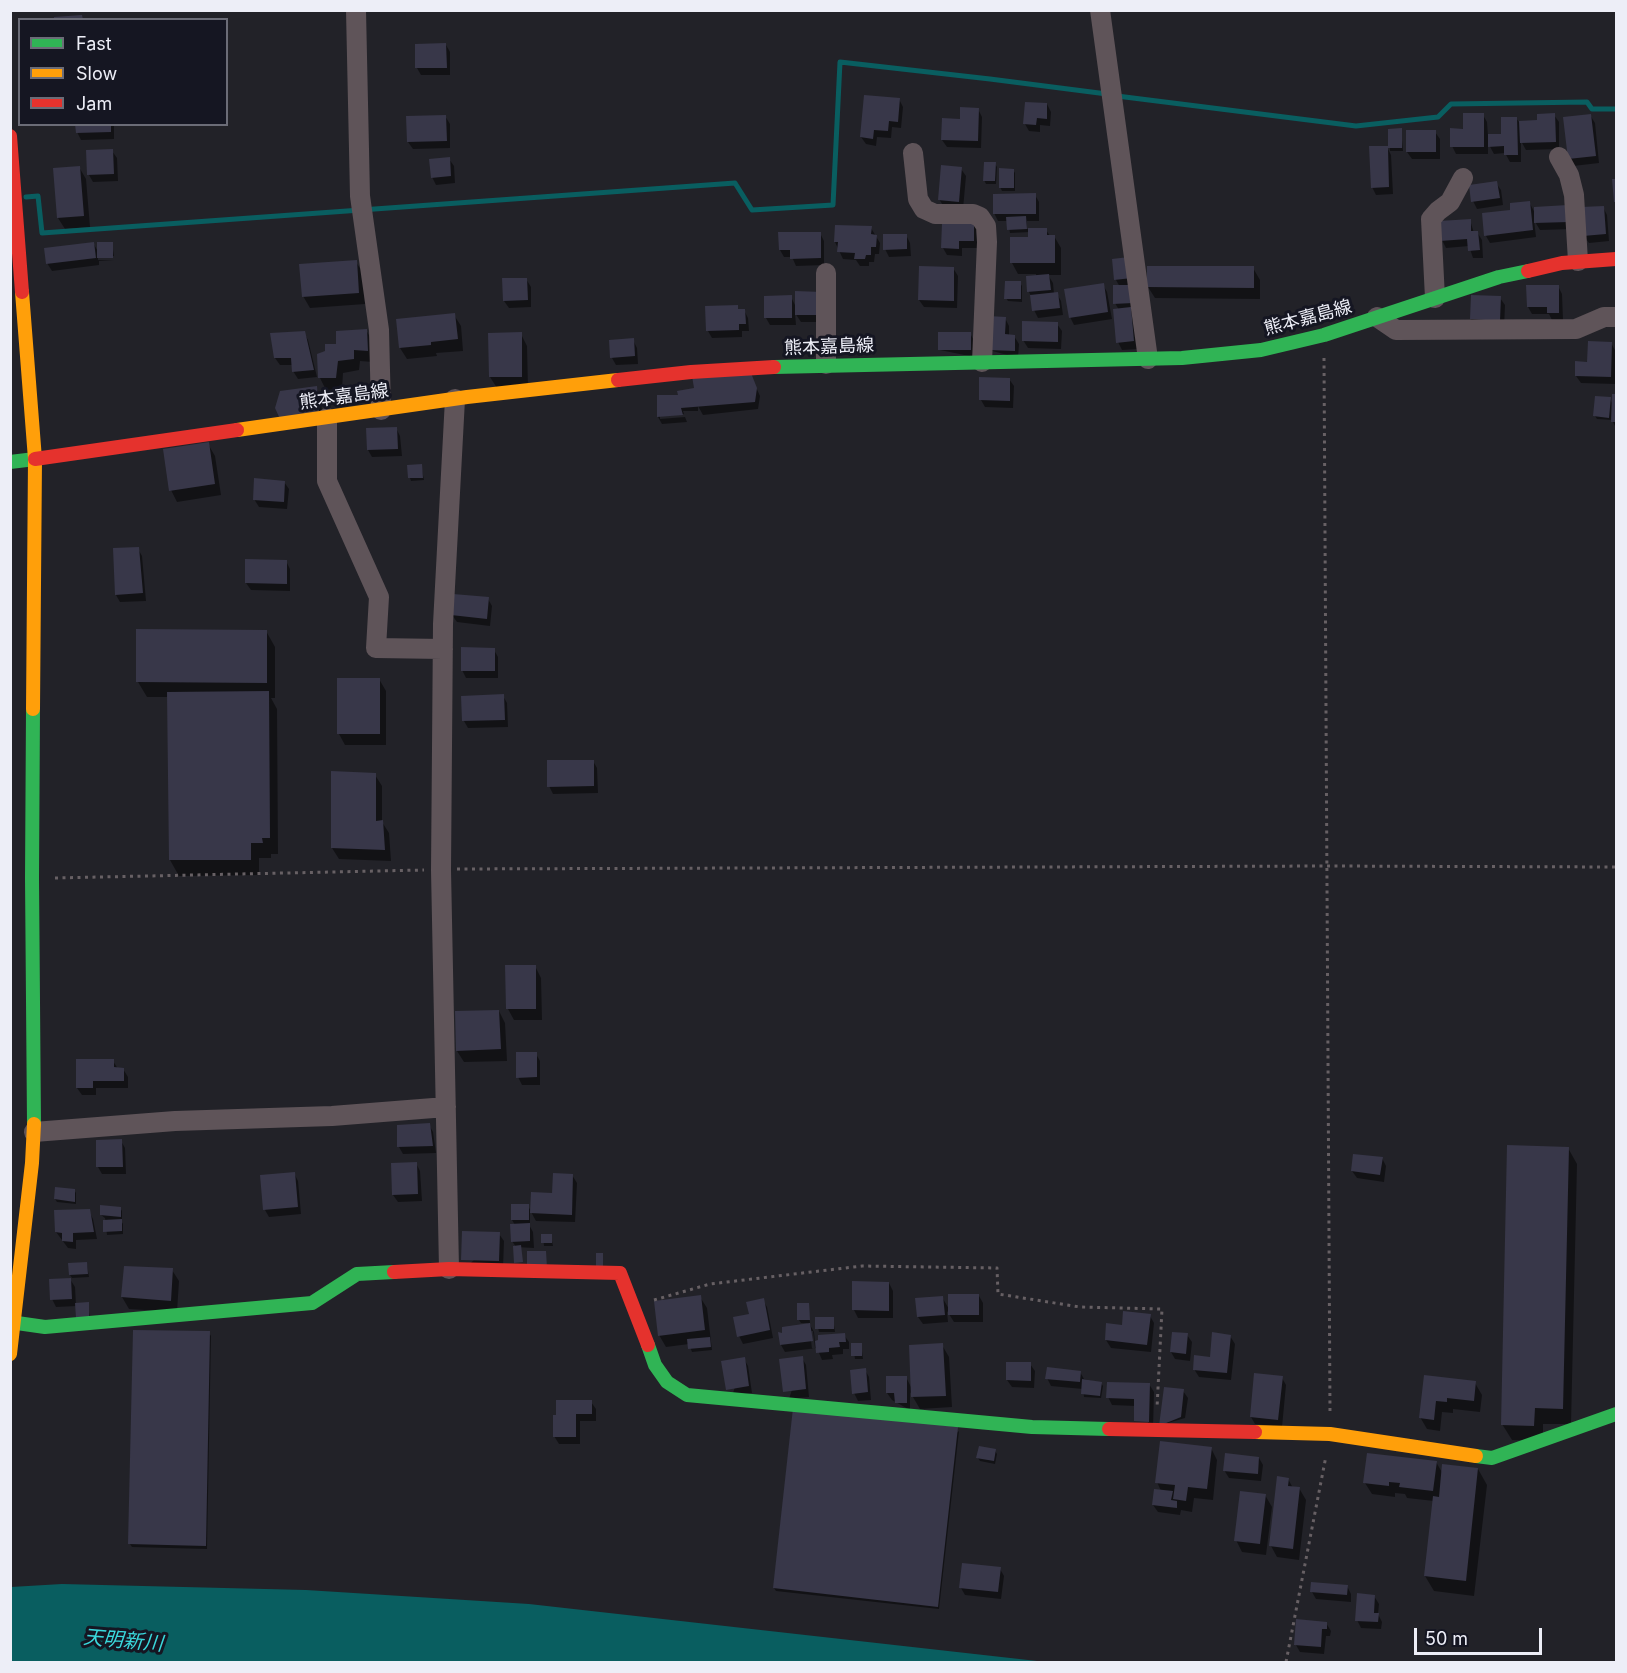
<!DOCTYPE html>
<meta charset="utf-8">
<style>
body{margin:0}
#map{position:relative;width:1627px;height:1673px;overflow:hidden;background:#222228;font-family:Inter,sans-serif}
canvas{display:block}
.frame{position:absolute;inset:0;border:12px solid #edeef7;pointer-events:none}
.legend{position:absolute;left:18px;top:18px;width:210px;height:108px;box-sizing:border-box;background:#151622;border:2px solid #6b6c77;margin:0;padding:8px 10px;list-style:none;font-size:18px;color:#edeef7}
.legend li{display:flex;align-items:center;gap:12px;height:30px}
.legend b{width:30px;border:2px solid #6b6c77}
.scale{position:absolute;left:1414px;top:1628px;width:128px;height:27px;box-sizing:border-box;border:3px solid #edeef7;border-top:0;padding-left:8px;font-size:18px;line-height:21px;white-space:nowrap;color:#edeef7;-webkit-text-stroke:4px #151622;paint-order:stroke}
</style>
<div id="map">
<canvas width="1627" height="1673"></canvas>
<div class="frame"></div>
<ul class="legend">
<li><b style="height:8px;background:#30b455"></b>Fast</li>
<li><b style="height:8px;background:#ff9f0a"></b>Slow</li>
<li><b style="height:8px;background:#e5322d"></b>Jam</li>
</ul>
<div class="scale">50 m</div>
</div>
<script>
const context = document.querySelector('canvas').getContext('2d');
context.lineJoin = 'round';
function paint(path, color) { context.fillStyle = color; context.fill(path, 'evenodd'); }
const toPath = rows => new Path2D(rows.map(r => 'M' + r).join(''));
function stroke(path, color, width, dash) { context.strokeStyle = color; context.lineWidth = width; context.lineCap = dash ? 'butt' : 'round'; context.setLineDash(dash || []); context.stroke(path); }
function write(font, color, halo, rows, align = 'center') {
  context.font = font + ' Inter,"Noto Sans JP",sans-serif'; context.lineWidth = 6; context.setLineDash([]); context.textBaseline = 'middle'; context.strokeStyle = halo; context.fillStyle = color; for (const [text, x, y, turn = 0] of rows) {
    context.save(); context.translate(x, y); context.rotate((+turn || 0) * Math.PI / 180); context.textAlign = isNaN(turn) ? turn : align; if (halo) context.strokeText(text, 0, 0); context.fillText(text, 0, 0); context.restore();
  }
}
paint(toPath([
 [62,1584,306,1590,529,1604,1046,1662,11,1662,11,1587]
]), '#095e60');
paint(toPath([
 [446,45,450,52,450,75,421,75,417,68],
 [899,99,903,107,901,128,892,127,891,138,877,137,876,146,866,144,861,137],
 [1047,104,1051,112,1050,126,1040,125,1040,132,1029,131,1025,124],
 [978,109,982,117,981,148,947,147,942,140,961,120],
 [1483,115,1487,122,1488,136,1503,136,1516,118,1519,122,1539,122,1554,115,1559,122,1559,149,1526,150,1521,141,1521,162,1510,162,1505,153,1494,154,1488,143,1488,154,1456,154,1452,146,1464,130],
 [1590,115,1595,123,1599,163,1573,166,1569,159],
 [445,116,450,124,450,148,413,149,408,142],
 [77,124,114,124,114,139,81,140,77,132],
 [1389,130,1401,130,1403,151,1390,151],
 [1435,132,1440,139,1440,159,1412,159,1407,152],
 [1387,147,1391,155,1393,194,1376,195,1372,187],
 [112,151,117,158,118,181,93,182,89,175],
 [449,159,454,166,455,183,436,185,432,177],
 [995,164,997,167,996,184,986,184,984,180],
 [79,167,86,179,90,227,65,229,58,218],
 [961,169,966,176,963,209,944,207,939,199],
 [1013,170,1015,173,1015,191,1002,191,1000,187],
 [1496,183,1501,190,1503,205,1477,209,1473,201],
 [1035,195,1039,202,1039,221,1027,221,1027,229,1046,230,1050,236,1054,236,1061,248,1061,275,1048,275,1053,283,1054,294,1057,294,1061,301,1063,315,1038,318,1034,310,1032,298,1029,292,1027,278,1036,277,1036,274,1018,274,1012,263,1030,238,1030,232,1010,233,1008,221,998,221,994,213],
 [1529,202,1535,213,1568,207,1572,229,1540,230,1534,220,1536,237,1490,243,1486,236,1512,211],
 [1603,207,1607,215,1609,241,1589,243,1584,236],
 [1470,220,1474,233,1477,232,1482,240,1483,258,1473,258,1469,246,1446,248,1442,240],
 [973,221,978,229,977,248,962,248,962,256,947,255,943,248],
 [871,228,880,243,879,254,875,254,874,262,869,262,869,266,860,266,856,260,843,259,835,242],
 [820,233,824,241,824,265,796,266,792,257,784,257,780,250],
 [906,235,910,243,911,256,889,257,885,249],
 [93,243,99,253,112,243,114,256,98,257,98,260,114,261,99,261,99,265,52,271,47,263],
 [1128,258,1136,310,1131,310,1135,316,1138,349,1122,350,1118,342,1119,310,1115,303,1120,287,1116,280,1113,260],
 [356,262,363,273,365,304,310,308,303,296],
 [953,268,958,276,957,308,924,307,919,300],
 [1253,268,1260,280,1260,299,1155,298,1148,287],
 [526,279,531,287,531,307,509,308,504,301],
 [1020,283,1022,286,1022,302,1008,301,1006,298],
 [1103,285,1107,292,1112,319,1074,325,1070,317],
 [1558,286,1562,294,1563,320,1552,320,1549,314,1532,314,1528,307,1528,287],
 [796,293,826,322,801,322,795,313,796,325,770,325,766,318,791,297,796,307],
 [1473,297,1500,298,1505,305,1504,328,1476,327,1471,319],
 [737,306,739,311,744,310,748,318,749,331,742,331,742,337,712,338,708,331],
 [454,315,461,326,463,351,436,353,437,356,407,359,400,348],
 [1005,318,1009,326,1009,336,1014,336,1019,344,1018,358,989,350],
 [1057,324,1062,331,1061,349,1028,348,1023,340],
 [366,330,373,342,373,362,360,361,359,370,343,373,342,389,326,390,320,378,337,346],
 [304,333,308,340,317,377,298,379,293,371,293,365,280,365,275,358],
 [970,333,974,341,974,357,940,350],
 [521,334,527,346,528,388,497,388,490,377],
 [633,340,637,348,638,364,616,365,612,358],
 [1611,343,1616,352,1615,384,1581,383,1576,376],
 [750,374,760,396,758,409,703,415,698,406,698,411,683,411,684,414,660,416,660,419,685,417,687,422,662,424,658,417,658,397,677,396,681,402,679,392,694,390,697,396,694,377],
 [1009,379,1014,386,1013,408,985,407,981,400],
 [316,388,320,395,323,419,285,426],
 [1614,395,1616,395,1616,428,1612,420,1597,419,1595,416,1610,399,1613,405],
 [396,428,400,436,402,456,372,457,368,450],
 [208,444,215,456,221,495,177,502,171,490],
 [421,465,424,480,411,481,410,478],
 [284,482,289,489,287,509,259,507,254,499],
 [138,549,142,556,146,601,120,602,116,595],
 [286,561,290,569,290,591,251,590,246,583],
 [488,599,492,606,490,626,457,622,452,615],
 [266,631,275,647,275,698,271,698,277,709,278,854,271,854,271,858,259,858,259,875,179,876,170,860,168,697,147,697,138,682],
 [494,650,498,657,498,678,466,678,462,670],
 [379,679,386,691,386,745,345,745,339,734],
 [503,696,507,703,508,727,468,728,464,721,463,697],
 [593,761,597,768,598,793,553,794,549,786],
 [375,775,382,786,382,822,389,833,391,861,339,859,332,848],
 [535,966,541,978,542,1020,514,1020,508,1009],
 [499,1011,505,1023,507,1061,464,1062,457,1051],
 [536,1054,540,1061,540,1085,522,1085,518,1077],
 [113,1061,118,1069,123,1069,128,1077,128,1088,96,1088,96,1095,82,1095,77,1088],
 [429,1125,433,1132,436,1153,403,1154,399,1147,398,1126],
 [121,1141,125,1148,126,1174,102,1174,98,1167],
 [1568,1148,1577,1164,1571,1424,1543,1424,1543,1441,1512,1440,1502,1424],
 [1382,1158,1386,1166,1384,1182,1357,1178,1352,1171],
 [416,1163,420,1171,422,1201,398,1202,393,1195,393,1165],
 [294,1173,298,1181,301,1214,269,1217,265,1210],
 [572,1175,577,1183,575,1222,536,1221,530,1210,530,1223,528,1223,533,1232,534,1248,516,1247,512,1241,515,1225,512,1220,528,1206,532,1213,554,1195],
 [74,1190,76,1193,76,1204,57,1202,55,1199],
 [120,1208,122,1211,122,1219,120,1219,123,1224,123,1234,107,1235,105,1218,101,1215],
 [89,1211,93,1219,97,1239,76,1240,76,1249,68,1248,56,1232],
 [499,1234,504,1241,503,1268,467,1267],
 [543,1236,551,1236,553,1246,544,1246],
 [87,1264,89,1277,72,1278,70,1275],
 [172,1270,179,1281,177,1312,129,1309,122,1297],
 [70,1279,75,1287,76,1305,88,1304,90,1320,77,1306,56,1307,52,1299],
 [854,1283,889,1283,893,1291,893,1318,858,1318,854,1310],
 [979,1296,983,1303,983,1322,954,1322,947,1311,948,1322,923,1324,918,1317,942,1297,949,1309],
 [700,1297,707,1308,712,1350,692,1352,689,1344,666,1347,659,1335],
 [763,1300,767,1307,773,1338,743,1344,739,1336,750,1316],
 [808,1305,810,1323,801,1323,799,1320],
 [1150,1316,1154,1323,1151,1352,1111,1348,1106,1340,1123,1327],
 [816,1318,833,1318,835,1332,819,1332],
 [809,1323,814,1332,815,1342,844,1335,849,1342,849,1349,843,1349,843,1354,832,1355,833,1359,822,1360,817,1348,785,1352,781,1345,780,1334],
 [810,1331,813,1331,815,1348,812,1349],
 [209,1333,211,1336,207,1549,132,1547,130,1544],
 [1187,1335,1192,1342,1190,1361,1175,1359,1171,1352],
 [1230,1336,1235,1344,1231,1380,1199,1377,1194,1369,1211,1359],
 [853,1344,861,1344,863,1359,855,1359],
 [942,1345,949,1357,952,1407,920,1409,910,1392,910,1410,892,1400,887,1393,906,1377,912,1389],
 [802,1358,806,1365,809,1397,789,1399],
 [744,1359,748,1366,752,1393,732,1396],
 [1030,1364,1035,1371,1034,1388,1012,1387,1007,1380],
 [865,1370,869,1377,871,1400,858,1401,854,1393],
 [1080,1372,1084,1379,1101,1383,1103,1386,1101,1398,1084,1397,1083,1389,1051,1386,1047,1378],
 [1425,1377,1475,1383,1482,1395,1480,1412,1453,1409,1453,1413,1442,1412,1440,1431,1427,1429,1420,1417],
 [1282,1378,1286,1385,1282,1427,1255,1424,1251,1417],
 [1149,1384,1154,1392,1153,1429,1136,1406,1112,1405,1108,1397],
 [1183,1391,1188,1398,1185,1418,1161,1425],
 [591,1402,596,1409,596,1421,580,1421,580,1444,559,1444,554,1436,557,1416],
 [959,1431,939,1609,776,1591,774,1588],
 [1211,1448,1217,1460,1213,1500,1194,1498,1192,1512,1181,1510,1180,1515,1158,1512,1153,1505,1161,1491,1157,1482],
 [995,1451,997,1454,995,1464,980,1461,978,1458],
 [1259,1458,1263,1465,1261,1481,1229,1478,1224,1470],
 [1436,1462,1443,1474,1478,1469,1487,1485,1474,1596,1434,1591,1425,1576,1434,1501,1407,1498,1405,1494,1395,1493,1395,1497,1372,1494,1365,1483],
 [1288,1479,1293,1488,1299,1488,1306,1500,1299,1560,1277,1557,1271,1546],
 [1265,1495,1272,1507,1266,1555,1242,1552,1236,1540],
 [1000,1569,1004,1576,1001,1599,965,1595,961,1588],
 [1347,1586,1351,1594,1351,1602,1316,1599,1312,1592],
 [1374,1596,1379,1604,1378,1614,1382,1622,1381,1629,1361,1628,1357,1620],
 [1326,1623,1331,1631,1330,1636,1326,1636,1324,1654,1300,1652,1296,1645]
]), '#0007');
stroke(toPath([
 [1117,96,1356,126,1438,117,1451,104,1587,102,1592,109,1616,109],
 [26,197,38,196,42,233,735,183,752,210,833,205,840,62,990,79,1107,94]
]), '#095e60', 5);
paint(toPath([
 [82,15,83,20,54,20,54,17],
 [446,43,447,68,415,68,415,44],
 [864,95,900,98,898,122,889,121,888,131,874,130,873,139,860,137],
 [1025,102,1047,103,1047,119,1037,118,1036,125,1023,124],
 [960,107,979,108,978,141,941,140,942,118,960,119],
 [1463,113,1484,113,1484,147,1450,147,1450,128,1463,129],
 [1555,113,1556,142,1520,143,1519,121,1537,120,1537,114],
 [1591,114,1596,156,1568,159,1563,117],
 [446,115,447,141,407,142,406,116],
 [1501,117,1517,117,1518,155,1504,155,1504,146,1488,147,1488,134,1501,134],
 [75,124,111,124,111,132,76,133],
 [1402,128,1402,148,1388,148,1389,187,1371,188,1369,146,1388,146,1388,129],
 [1406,130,1436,130,1436,152,1406,152],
 [113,149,114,174,87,175,86,150],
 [450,157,451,176,431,178,429,159],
 [984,162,996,162,995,181,983,181],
 [941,165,962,167,959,202,938,200],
 [80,166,84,216,57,218,53,168],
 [999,168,1014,169,1014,188,999,188],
 [1612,179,1616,179,1616,202,1614,202],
 [1497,181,1500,198,1471,202,1469,185],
 [1036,193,1036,214,993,214,993,194],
 [1530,201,1533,230,1484,236,1482,213,1510,210,1510,203],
 [1568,205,1569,222,1534,223,1534,207],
 [1604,206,1606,234,1583,236,1581,207],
 [1026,216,1027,229,1007,230,1006,217],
 [1471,219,1471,231,1478,231,1480,250,1468,251,1467,239,1440,241,1439,221],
 [974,220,974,241,959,241,959,249,941,248,942,223],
 [835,225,872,226,871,234,877,235,876,247,871,247,871,255,866,255,865,259,854,259,855,253,837,252,838,242,834,242],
 [1028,228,1047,228,1047,235,1055,235,1055,263,1010,263,1010,237,1028,237],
 [778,232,821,232,821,258,790,259,790,250,779,250],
 [883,234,907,234,907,249,883,250],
 [94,242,96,258,46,264,44,248],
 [97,242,113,242,113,258,97,258],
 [1129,257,1132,278,1114,280,1112,259],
 [357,260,359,293,302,297,299,264],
 [919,266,954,267,954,301,918,300],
 [1147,266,1254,266,1254,288,1147,287],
 [1049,274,1051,290,1027,292,1026,276],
 [502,278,527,278,528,300,503,301],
 [1005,281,1021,281,1021,299,1004,299],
 [1104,283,1108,312,1069,318,1064,289],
 [1113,285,1132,285,1133,303,1113,304],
 [1526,285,1559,285,1559,313,1547,313,1547,307,1527,307],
 [795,291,822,292,822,315,795,315],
 [1058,292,1060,308,1032,311,1030,295],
 [792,295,792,318,764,318,764,296],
 [1471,295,1501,296,1500,321,1470,319],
 [738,305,738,309,745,309,746,324,739,324,739,330,706,331,705,306],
 [1131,307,1134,341,1116,343,1113,309],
 [455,313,458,339,431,342,431,345,399,348,396,319],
 [988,316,1006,317,1005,334,1015,335,1015,351,988,350],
 [1022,321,1058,322,1058,342,1022,341],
 [367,329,368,351,354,350,354,359,338,361,336,378,318,378,317,354,325,351,325,344,336,344,336,331],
 [305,331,314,370,292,372,291,358,274,358,270,333],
 [522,332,522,377,489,377,488,333],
 [938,332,971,332,971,350,938,350],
 [634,338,635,356,610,358,609,340],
 [1588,341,1612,342,1611,377,1575,376,1575,361,1587,362],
 [751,373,757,388,755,402,681,408,683,415,657,417,657,395,678,395,677,391,694,388,692,376],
 [979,377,1010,378,1010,401,979,400],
 [317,386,319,412,280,419,275,408,280,391],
 [1612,394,1616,394,1616,422,1611,422],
 [1595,396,1611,397,1609,418,1593,416],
 [397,427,398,449,367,450,366,428],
 [209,442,215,484,169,491,163,449],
 [422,464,423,478,408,478,407,465],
 [254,478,285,481,284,502,253,500],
 [139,547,143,593,115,595,113,548],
 [245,559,287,560,287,584,245,583],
 [453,594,489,597,487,619,451,615],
 [136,629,267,630,267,683,136,682],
 [461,647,495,648,495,671,461,671],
 [337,678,380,678,380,734,337,734],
 [269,691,270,838,262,838,263,843,251,843,251,860,169,860,167,692],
 [504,694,505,720,462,721,461,696],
 [547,760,594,760,594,786,547,787],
 [331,771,376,773,376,821,383,820,385,850,331,848],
 [505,965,536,965,536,1009,506,1009],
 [499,1010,501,1049,456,1051,455,1011],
 [516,1052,537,1052,537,1077,516,1078],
 [76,1059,114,1059,114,1067,124,1068,124,1081,93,1081,93,1088,76,1088],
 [430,1123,433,1146,397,1147,397,1125],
 [122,1139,123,1167,96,1167,96,1140],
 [1507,1145,1569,1147,1563,1409,1535,1408,1534,1426,1501,1425],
 [1353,1154,1383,1157,1380,1175,1351,1171],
 [417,1162,418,1194,392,1195,391,1163],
 [295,1172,298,1207,263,1210,260,1175],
 [553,1173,573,1174,572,1215,530,1213,531,1192,552,1193],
 [55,1187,75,1189,75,1202,54,1199],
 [511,1204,529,1204,529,1220,511,1220],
 [100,1205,121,1207,121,1217,100,1215],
 [90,1209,94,1232,73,1233,73,1242,62,1241,62,1233,55,1232,54,1210],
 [122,1219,122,1231,103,1232,103,1220],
 [530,1223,530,1241,511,1242,510,1224],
 [462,1231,500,1232,499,1261,461,1260],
 [541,1234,552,1234,552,1243,541,1243],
 [521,1245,523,1262,514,1263,513,1246],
 [527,1251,546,1251,547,1268,527,1268],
 [596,1253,603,1253,603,1267,596,1267],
 [87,1262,88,1274,69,1275,68,1263],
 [124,1266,173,1268,171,1301,121,1297],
 [71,1278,72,1299,50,1300,49,1279],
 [852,1281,889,1282,889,1311,852,1310],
 [948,1294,979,1294,979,1315,948,1315],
 [701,1295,705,1330,658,1336,654,1301],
 [943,1296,945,1315,917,1317,915,1298],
 [764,1298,770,1330,737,1337,733,1317,749,1314,746,1302],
 [89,1302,89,1317,76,1318,75,1303],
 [797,1303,809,1303,810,1320,797,1320],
 [1123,1311,1151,1314,1147,1345,1105,1340,1106,1323,1122,1325],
 [815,1317,834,1317,834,1329,815,1329],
 [810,1323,813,1341,780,1345,778,1332,782,1333,782,1327],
 [133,1330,210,1331,206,1546,128,1544],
 [1172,1332,1188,1333,1186,1354,1170,1352],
 [1212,1332,1231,1335,1227,1373,1193,1370,1194,1355,1210,1357],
 [845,1333,846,1342,839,1342,840,1347,829,1348,829,1352,816,1353,815,1341,818,1340,818,1335],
 [710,1337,711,1347,688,1349,687,1339],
 [851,1343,862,1343,862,1356,851,1356],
 [943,1343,946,1396,911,1397,909,1345],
 [803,1356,806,1389,783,1392,779,1359],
 [745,1357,749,1386,726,1390,721,1361],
 [1006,1362,1031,1362,1031,1381,1006,1380],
 [1047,1367,1081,1371,1080,1382,1045,1379],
 [866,1368,868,1392,852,1394,850,1370],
 [1254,1373,1283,1376,1278,1420,1250,1417],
 [1424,1375,1476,1381,1474,1401,1447,1398,1447,1402,1436,1401,1434,1420,1419,1418],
 [886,1376,907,1376,907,1403,895,1403,894,1393,886,1393],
 [1082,1379,1102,1382,1100,1396,1081,1394],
 [1107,1382,1150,1383,1149,1422,1134,1421,1134,1399,1106,1398],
 [1164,1387,1184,1389,1181,1417,1159,1426],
 [556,1400,592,1400,592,1414,576,1414,576,1437,553,1437,553,1415,556,1415],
 [793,1408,958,1427,938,1607,773,1588],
 [1160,1441,1212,1447,1207,1489,1188,1487,1186,1501,1173,1499,1175,1485,1155,1483],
 [979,1446,996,1449,994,1461,976,1458],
 [1225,1453,1259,1457,1258,1474,1223,1471],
 [1367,1453,1437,1461,1433,1491,1399,1487,1400,1483,1389,1482,1389,1486,1363,1483],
 [1442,1464,1478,1468,1466,1581,1424,1576,1433,1496,1439,1497],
 [1277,1476,1289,1478,1288,1486,1300,1487,1293,1549,1269,1546],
 [1154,1489,1173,1491,1171,1500,1177,1501,1177,1508,1152,1505],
 [1240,1491,1266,1494,1260,1544,1234,1541],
 [962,1563,1001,1567,998,1592,959,1588],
 [1311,1582,1348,1585,1347,1595,1310,1592],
 [1357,1593,1375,1595,1374,1613,1379,1613,1378,1622,1355,1621],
 [1296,1619,1327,1622,1327,1629,1322,1629,1321,1647,1294,1645]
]), '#383749');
stroke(toPath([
 [1324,358,1330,1413],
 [457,869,1326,866,1616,867],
 [55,878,424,870],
 [654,1300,710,1284,862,1266,997,1268,998,1294,1080,1307,1162,1309,1157,1408],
 [1286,1662,1326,1456]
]), '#676064', 3, [3, 4.5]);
stroke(toPath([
 [356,10,360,196,379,330,381,410],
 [1100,10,1148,359],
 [913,153,918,199,924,209,935,214,973,214,980,217,986,226,987,242,982,362],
 [1559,157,1569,175,1574,195,1578,261],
 [1435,298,1431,219,1438,211,1450,202,1463,178],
 [1377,317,1396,330,1576,329,1604,317,1616,317],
 [826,364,826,273],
 [327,418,327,481,379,597,376,648,443,649],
 [34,1132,175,1121,332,1116,446,1107],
 [449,1269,441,870,443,624,455,399]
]), '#5f5459', 20);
stroke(toPath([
 [774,367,1182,358,1261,350,1324,335,1499,277,1528,271],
 [10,462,35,459],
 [33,709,32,878,34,1124],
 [10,1322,45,1327,312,1303,357,1274,394,1272],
 [648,1345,655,1365,667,1382,687,1395,1032,1427,1109,1429],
 [1476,1456,1492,1458,1616,1414]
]), '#30b455', 14);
stroke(toPath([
 [22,292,35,459,33,709],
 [237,430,467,397,618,380],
 [10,1354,32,1163,34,1124],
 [1255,1432,1330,1434,1476,1456]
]), '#ff9f0a', 14);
stroke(toPath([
 [10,136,22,292],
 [1528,271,1562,263,1616,259],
 [618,380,691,372,774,367],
 [35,459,237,430],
 [394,1272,449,1269,620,1273,648,1345],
 [1109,1429,1255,1432]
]), '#e5322d', 14);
write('18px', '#edeef7', '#151622', [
 ["熊本嘉島線",1308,318,-15],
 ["熊本嘉島線",829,347,-2],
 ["熊本嘉島線",344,397,-8]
]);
write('italic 20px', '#3ad8dc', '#151622', [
 ["天明新川",123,1641,5]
]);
</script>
